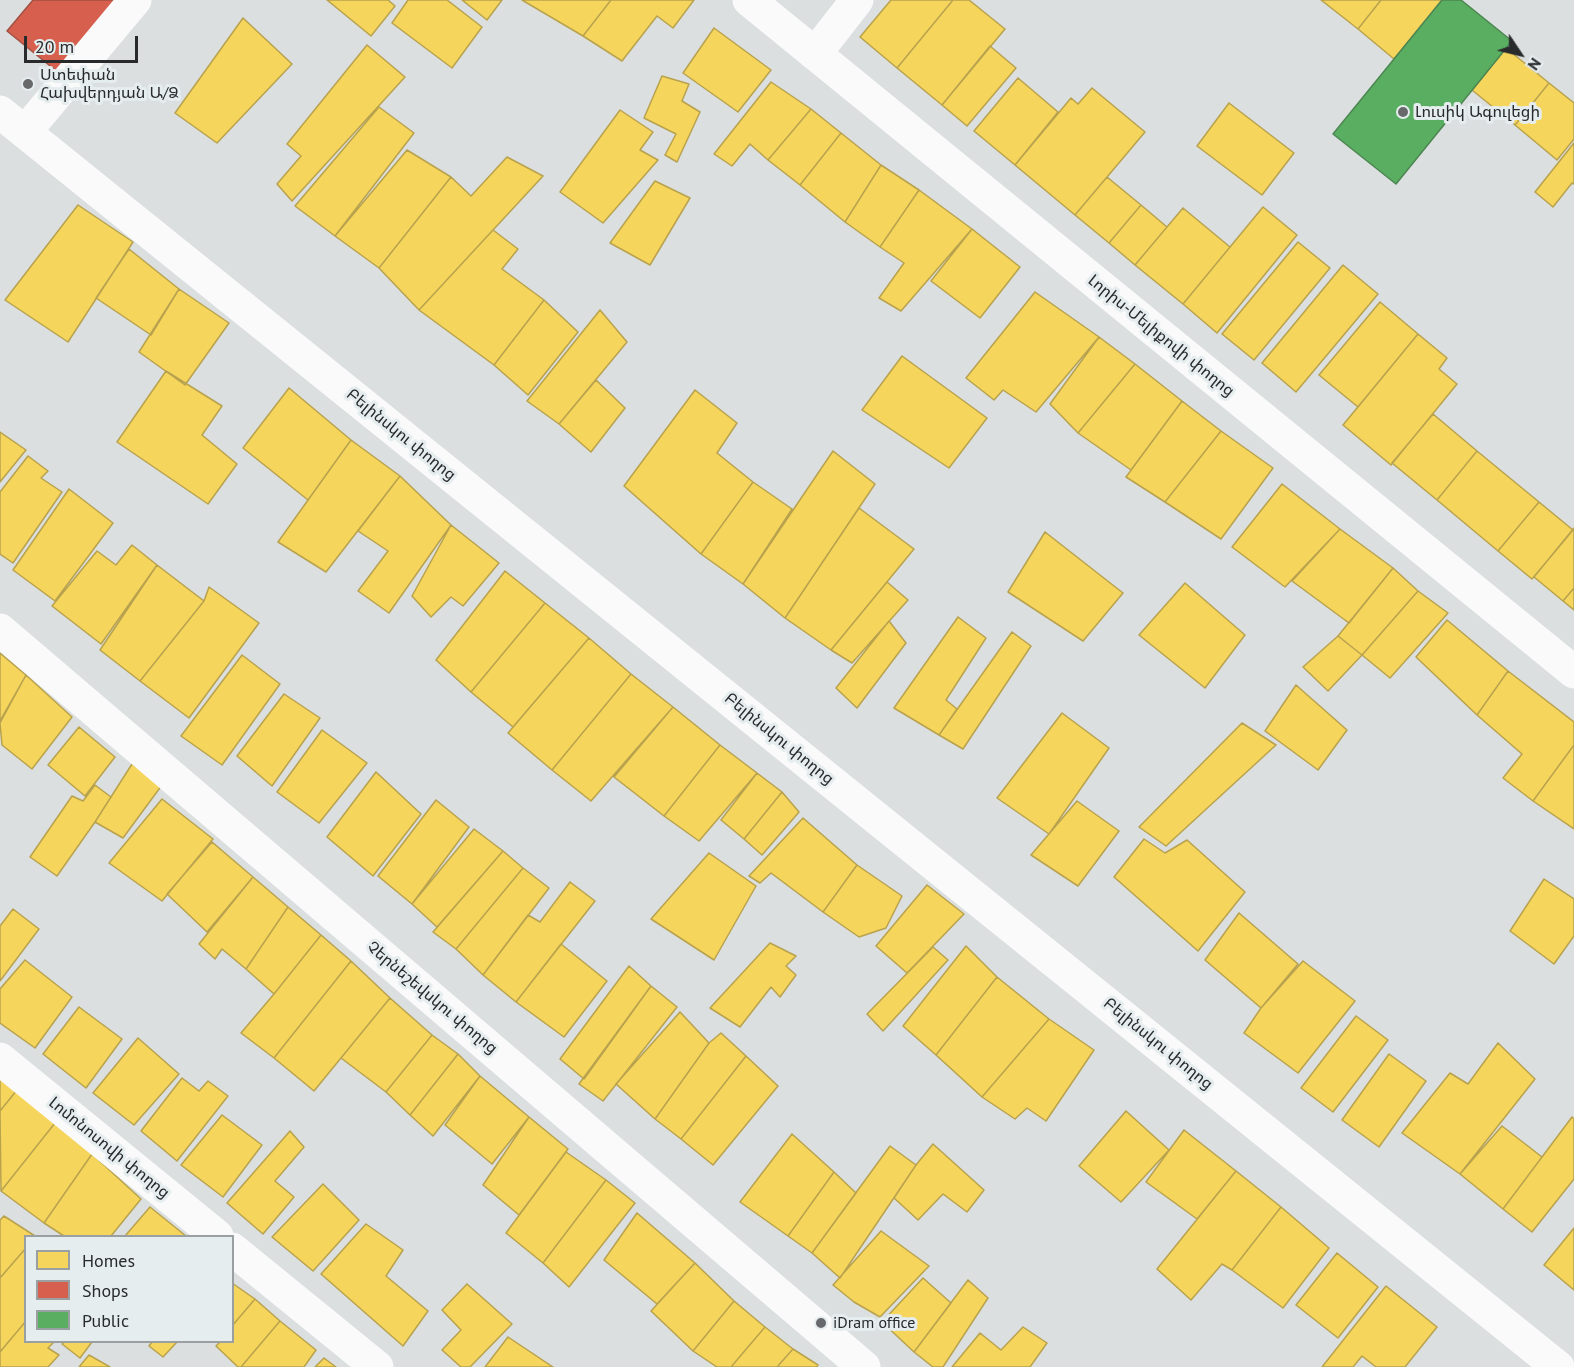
<!DOCTYPE html>
<meta charset="utf-8">
<style>
body{margin:0}
#map{position:relative;width:1574px;height:1367px;overflow:hidden;background:#dbdfe0;font-family:"PT Sans",sans-serif}
canvas{display:block}
.legend{position:absolute;left:24px;top:1235px;width:210px;height:108px;box-sizing:border-box;background:#e6edef;border:2px solid #9a9fa1;margin:0;padding:8px 10px;list-style:none;font-size:18px;color:#282a2b}
.legend li{display:flex;align-items:center;gap:12px;height:30px}
.legend b{width:30px;border:2px solid #9a9fa1}
.north{position:absolute;left:1490px;top:24px;width:60px;height:60px;-webkit-text-stroke:4px #e6edef;paint-order:stroke;rotate:125deg;font-size:16px;font-weight:700;line-height:24px;text-align:center;color:#282a2b}
.north::after{content:'';display:block;margin:auto;width:21px;height:27px;background:#282a2b;clip-path:polygon(50% 0,100% 100%,50% 72%,0 100%)}
.scale{position:absolute;left:24px;top:36px;width:114px;height:27px;box-sizing:border-box;border:3px solid #282a2b;border-top:0;padding-left:8px;font-size:18px;line-height:21px;white-space:nowrap;color:#282a2b;-webkit-text-stroke:4px #e6edef;paint-order:stroke}
</style>
<div id="map">
<canvas width="1574" height="1367"></canvas>
<ul class="legend">
<li><b style="height:16px;background:#f6d55c"></b>Homes</li>
<li><b style="height:16px;background:#d6604d"></b>Shops</li>
<li><b style="height:16px;background:#5aae61"></b>Public</li>
</ul>
<div class="north">N</div>
<div class="scale">20 m</div>
</div>
<script>
const context = document.querySelector('canvas').getContext('2d');
context.lineJoin = 'round';
function paint(path, color) { context.fillStyle = color; context.fill(path, 'evenodd'); }
const toPath = rows => new Path2D(rows.map(r => 'M' + r).join(''));
function stroke(path, color, width, dash) { context.strokeStyle = color; context.lineWidth = width; context.lineCap = dash ? 'butt' : 'round'; context.setLineDash(dash || []); context.stroke(path); }
function write(font, color, halo, rows, align = 'center') {
  context.font = font + ' "PT Sans","Noto Sans Armenian",sans-serif'; context.lineWidth = 6; context.setLineDash([]); context.textBaseline = 'middle'; context.strokeStyle = halo; context.fillStyle = color; for (const [text, x, y, turn = 0] of rows) {
    context.save(); context.translate(x, y); context.rotate((+turn || 0) * Math.PI / 180); context.textAlign = isNaN(turn) ? turn : align; if (halo) context.strokeText(text, 0, 0); context.fillText(text, 0, 0); context.restore();
  }
}
const homes = toPath([
 [327,0,388,0,395,6,371,36,327,0],
 [408,0,447,0,482,27,452,68,392,23,408,0],
 [462,0,502,0,487,20,462,0],
 [522,0,611,0,583,36,522,0],
 [611,0,694,0,673,28,657,16,622,61,583,36,611,0],
 [891,0,953,0,897,68,860,37,891,0],
 [953,0,969,0,1005,29,942,105,897,68,953,0],
 [1321,0,1381,0,1358,29,1321,0],
 [1381,0,1442,0,1394,59,1358,29,1381,0],
 [243,18,292,64,217,143,175,113,243,18],
 [714,28,771,70,738,112,683,73,714,28],
 [367,45,405,77,292,201,277,184,301,156,287,144,367,45],
 [990,46,1016,68,967,126,942,105,990,46],
 [1506,48,1549,83,1515,125,1472,90,1506,48],
 [662,76,689,84,682,101,700,112,677,162,665,155,676,134,644,118,662,76],
 [1018,78,1058,112,1015,165,974,131,1018,78],
 [771,82,811,109,768,160,750,144,732,166,714,154,771,82],
 [1549,83,1574,103,1574,139,1557,160,1515,125,1549,83],
 [1092,88,1145,132,1075,215,1015,165,1071,98,1078,104,1092,88],
 [1229,103,1294,153,1262,195,1197,146,1229,103],
 [379,107,414,133,335,236,295,206,379,107],
 [811,109,841,133,800,185,768,160,811,109],
 [620,110,653,132,640,150,658,160,603,223,560,192,620,110],
 [841,133,881,165,845,222,800,185,841,133],
 [1574,143,1574,184,1572,183,1553,207,1535,192,1574,143],
 [407,150,451,177,379,268,335,236,407,150],
 [507,157,543,176,419,310,379,268,451,177,471,196,507,157],
 [881,165,919,190,880,247,845,222,881,165],
 [1107,177,1141,205,1109,243,1075,215,1107,177],
 [655,181,690,198,650,265,610,243,655,181],
 [919,190,972,229,901,311,879,298,904,263,880,247,919,190],
 [78,205,133,242,68,342,5,300,78,205],
 [1141,205,1167,227,1135,265,1109,243,1141,205],
 [1263,207,1297,235,1217,333,1183,304,1263,207],
 [1183,208,1230,247,1183,304,1135,265,1183,208],
 [972,229,1020,267,980,318,931,281,972,229],
 [493,230,518,249,502,269,544,300,494,365,419,310,493,230],
 [1298,242,1330,268,1254,360,1222,334,1298,242],
 [129,249,179,289,151,335,96,298,129,249],
 [1343,265,1378,294,1296,392,1262,363,1343,265],
 [179,289,229,323,185,385,139,352,179,289],
 [1035,292,1099,337,1036,412,1003,390,994,400,966,378,1035,292],
 [544,300,578,332,528,395,494,365,544,300],
 [1380,302,1418,334,1358,407,1319,375,1380,302],
 [600,310,627,342,559,424,527,401,600,310],
 [1418,334,1447,358,1439,369,1457,384,1391,465,1343,425,1418,334],
 [1099,337,1135,364,1078,433,1050,404,1099,337],
 [902,356,987,418,949,468,862,410,902,356],
 [1135,364,1182,401,1131,470,1078,433,1135,364],
 [166,371,222,406,202,435,237,464,208,504,117,442,166,371],
 [596,380,625,408,591,452,559,424,596,380],
 [289,388,351,440,308,500,243,448,289,388],
 [695,390,737,423,717,453,753,482,701,554,624,486,695,390],
 [1182,401,1221,431,1165,502,1126,477,1182,401],
 [1433,414,1477,451,1437,500,1392,463,1433,414],
 [1221,431,1273,468,1221,539,1165,502,1221,431],
 [0,432,26,450,0,482,0,432],
 [351,440,400,476,326,572,278,542,351,440],
 [833,451,875,484,785,618,743,584,833,451],
 [1477,451,1539,502,1498,551,1437,500,1477,451],
 [28,456,48,471,41,478,62,492,13,563,0,554,0,492,28,456],
 [400,476,451,525,389,613,358,591,388,551,358,531,400,476],
 [753,482,792,509,743,584,701,554,753,482],
 [1282,484,1340,529,1285,587,1232,547,1282,484],
 [69,489,113,523,55,601,13,570,69,489],
 [1539,502,1573,530,1532,579,1498,551,1539,502],
 [859,508,914,549,831,650,785,618,859,508],
 [451,525,499,563,463,606,451,597,431,617,412,596,451,525],
 [1574,528,1574,588,1563,601,1534,577,1574,528],
 [1340,529,1393,568,1349,623,1292,581,1340,529],
 [1045,532,1123,593,1083,641,1008,592,1045,532],
 [132,545,157,565,101,644,52,606,97,551,116,565,132,545],
 [157,565,204,601,140,681,100,650,157,565],
 [1393,568,1418,591,1362,655,1338,636,1393,568],
 [505,571,545,603,471,692,436,660,505,571],
 [887,582,908,600,852,663,831,650,887,582],
 [1185,583,1245,635,1205,688,1139,635,1185,583],
 [209,587,259,623,189,718,140,681,204,601,209,587],
 [1574,588,1574,610,1563,601,1574,588],
 [1418,591,1448,613,1390,678,1362,655,1418,591],
 [545,603,589,638,513,727,471,692,545,603],
 [958,617,986,638,946,700,957,709,939,735,894,708,958,617],
 [1447,620,1508,671,1477,715,1416,657,1447,620],
 [889,621,906,643,857,708,836,688,889,621],
 [1012,632,1031,646,963,749,939,735,1012,632],
 [1338,636,1362,655,1328,691,1303,667,1338,636],
 [589,638,631,674,552,770,508,733,589,638],
 [0,653,26,675,0,721,0,653],
 [242,655,280,684,222,765,181,736,242,655],
 [1508,671,1574,722,1574,745,1533,801,1503,778,1522,754,1477,715,1508,671],
 [631,674,673,707,591,801,552,770,631,674],
 [26,675,72,717,32,769,2,745,0,723,26,675],
 [1296,685,1347,730,1318,770,1265,731,1296,685],
 [284,694,320,718,272,786,237,756,284,694],
 [673,707,720,745,664,816,614,777,673,707],
 [1062,713,1109,748,1049,834,997,798,1062,713],
 [1242,723,1276,745,1166,846,1139,827,1242,723],
 [79,727,115,757,85,796,48,765,79,727],
 [322,730,367,763,319,823,277,792,322,730],
 [720,745,757,773,699,841,664,816,720,745],
 [1574,745,1574,829,1533,801,1574,745],
 [132,764,162,785,123,838,95,822,132,764],
 [376,772,421,814,373,876,327,837,376,772],
 [757,773,782,792,744,839,721,820,757,773],
 [95,785,111,797,95,822,57,876,30,857,72,796,83,801,95,785],
 [782,792,799,812,762,855,744,839,782,792],
 [162,799,213,839,162,901,109,863,162,799],
 [436,800,469,827,412,904,378,876,436,800],
 [1077,801,1119,831,1078,886,1031,855,1077,801],
 [803,818,857,865,823,912,771,873,760,883,749,876,803,818],
 [474,829,503,851,437,927,412,904,474,829],
 [1144,839,1165,853,1187,840,1245,892,1198,951,1114,877,1144,839],
 [212,842,253,877,207,932,167,894,212,842],
 [503,851,523,868,456,949,433,932,503,851],
 [709,853,756,886,714,960,651,919,709,853],
 [857,865,902,896,886,928,859,937,823,912,857,865],
 [523,868,549,888,483,975,456,949,523,868],
 [253,877,288,907,246,969,222,949,215,959,199,944,253,877],
 [1544,879,1574,899,1574,936,1554,964,1510,931,1544,879],
 [570,882,595,901,516,1002,483,975,528,915,540,922,570,882],
 [927,885,964,914,907,973,876,946,927,885],
 [288,907,321,935,274,994,246,969,288,907],
 [13,909,39,929,0,981,0,926,13,909],
 [1239,913,1298,964,1261,1008,1205,960,1239,913],
 [321,935,351,961,274,1058,241,1033,274,994,321,935],
 [770,943,796,956,786,966,796,975,780,997,771,987,740,1027,710,1008,770,943],
 [561,944,607,981,564,1037,516,1002,561,944],
 [966,946,997,977,936,1055,903,1026,966,946],
 [933,947,948,960,883,1031,867,1014,933,947],
 [25,960,72,997,35,1048,0,1023,0,989,25,960],
 [351,961,390,998,314,1091,274,1058,351,961],
 [1303,961,1355,1001,1298,1073,1244,1033,1261,1008,1303,961],
 [629,966,651,986,584,1079,560,1059,629,966],
 [997,977,1049,1019,982,1097,936,1055,997,977],
 [651,986,677,1007,603,1101,579,1084,651,986],
 [390,998,432,1035,386,1092,341,1058,390,998],
 [79,1007,122,1039,86,1088,43,1054,79,1007],
 [680,1012,709,1043,655,1119,616,1084,680,1012],
 [1356,1016,1388,1040,1333,1112,1301,1088,1356,1016],
 [1049,1019,1094,1050,1046,1121,1027,1108,1015,1119,982,1097,1049,1019],
 [721,1033,746,1056,681,1139,655,1119,709,1043,721,1033],
 [432,1035,458,1054,410,1115,386,1092,432,1035],
 [138,1038,179,1074,134,1125,93,1093,138,1038],
 [1498,1043,1535,1079,1460,1174,1402,1133,1450,1073,1468,1084,1498,1043],
 [458,1054,480,1076,433,1136,410,1115,458,1054],
 [1389,1054,1426,1081,1379,1147,1342,1120,1389,1054],
 [746,1056,778,1086,713,1165,681,1139,746,1056],
 [0,1074,17,1090,0,1111,0,1074],
 [480,1076,529,1117,492,1164,445,1125,480,1076],
 [182,1078,199,1091,208,1081,228,1096,177,1161,141,1131,182,1078],
 [17,1090,55,1123,1,1191,0,1111,17,1090],
 [1126,1111,1169,1150,1121,1202,1079,1166,1126,1111],
 [222,1115,262,1145,223,1197,181,1165,222,1115],
 [529,1117,568,1149,519,1215,483,1185,529,1117],
 [1572,1117,1574,1119,1574,1179,1532,1232,1503,1209,1572,1117],
 [55,1123,92,1154,44,1223,1,1191,55,1123],
 [1502,1126,1542,1157,1503,1209,1460,1174,1502,1126],
 [1184,1130,1236,1171,1197,1219,1146,1182,1184,1130],
 [290,1131,304,1147,275,1181,294,1197,263,1234,227,1203,290,1131],
 [792,1134,834,1172,788,1236,740,1202,792,1134],
 [933,1144,984,1190,967,1212,943,1194,918,1220,894,1198,916,1165,933,1144],
 [890,1146,916,1165,840,1278,812,1253,890,1146],
 [566,1152,606,1180,543,1263,506,1233,566,1152],
 [92,1154,141,1199,111,1236,64,1236,44,1223,92,1154],
 [1236,1171,1281,1207,1232,1270,1222,1264,1191,1300,1157,1269,1236,1171],
 [834,1172,856,1193,812,1253,788,1236,834,1172],
 [606,1180,635,1203,569,1287,543,1263,606,1180],
 [323,1184,359,1220,313,1271,272,1237,323,1184],
 [150,1207,186,1236,125,1236,150,1207],
 [1281,1207,1329,1248,1283,1308,1232,1270,1281,1207],
 [637,1213,695,1263,657,1304,604,1260,637,1213],
 [4,1216,35,1236,26,1236,26,1248,0,1278,0,1220,4,1216],
 [366,1224,403,1250,386,1276,428,1311,403,1346,321,1274,366,1224],
 [1574,1228,1574,1290,1544,1265,1574,1228],
 [881,1231,929,1266,880,1317,854,1302,833,1285,881,1231],
 [26,1248,26,1321,0,1352,0,1278,26,1248],
 [1337,1253,1378,1287,1338,1338,1296,1305,1337,1253],
 [695,1263,734,1301,693,1351,651,1311,695,1263],
 [923,1278,951,1303,914,1352,882,1322,923,1278],
 [968,1280,988,1298,943,1367,933,1367,914,1352,968,1280],
 [232,1283,255,1299,232,1326,232,1283],
 [467,1284,512,1324,470,1367,461,1367,442,1350,461,1330,442,1310,467,1284],
 [1386,1286,1437,1327,1405,1367,1376,1367,1362,1356,1353,1367,1322,1367,1386,1286],
 [255,1299,280,1321,241,1367,238,1367,216,1346,220,1342,232,1342,232,1326,255,1299],
 [734,1301,765,1327,731,1367,717,1367,693,1351,734,1301],
 [26,1321,26,1342,54,1342,48,1348,59,1355,48,1367,0,1367,0,1352,26,1321],
 [280,1321,316,1350,304,1367,241,1367,280,1321],
 [765,1327,793,1349,777,1367,731,1367,765,1327],
 [1023,1327,1047,1343,1030,1367,952,1367,980,1333,1001,1350,1023,1327],
 [508,1337,553,1367,485,1367,508,1337],
 [65,1342,92,1342,80,1358,62,1344,65,1342],
 [152,1342,177,1342,163,1357,149,1346,152,1342],
 [793,1349,818,1365,817,1367,777,1367,793,1349],
 [89,1355,110,1367,79,1367,89,1355],
 [324,1358,336,1367,315,1367,324,1358]
]);
paint(homes, '#f6d55c');
stroke(homes, '#b8a24d', 1.5);
const shops = toPath([
 [33,0,120,0,60,74,7,31,33,0]
]);
paint(shops, '#d6604d');
stroke(shops, '#a25043', 1.5);
const public = toPath([
 [1442,0,1461,0,1512,41,1396,184,1333,134,1442,0]
]);
paint(public, '#5aae61');
stroke(public, '#4b8651', 1.5);
stroke(toPath([
 [749,0,1574,672],
 [815,54,857,0],
 [25,132,135,0],
 [0,630,864,1367],
 [0,1059,217,1236],
 [232,1249,377,1367]
]), '#fafafa', 33);
stroke(toPath([
 [0,112,1558,1367]
]), '#fafafa', 33);
for (const [x, y, r, color] of [
 [28,84,6,"#67696a"],
 [1403,112,6,"#67696a"],
 [821,1323,6,"#67696a"]
]) { const dot = new Path2D(); dot.arc(x, y, r, 0, 2 * Math.PI); context.fillStyle = color; context.fill(dot); stroke(dot, '#e6edef', 2); }
write('16px', '#282a2b', '#e6edef', [
 ["Ստեփան",40,75],
 ["Հախվերդյան Ա/Ձ",40,93],
 ["Լուսիկ Ագուլեցի",1415,112],
 ["iDram office",833,1323]
], 'left');
write('16px', '#282a2b', '#e6edef', [
 ["Լորիս-Մելիքովի փողոց",1161,336,39],
 ["Բելինսկու փողոց",401,435,39],
 ["Բելինսկու փողոց",779,739,39],
 ["Չերնեշեվսկու փողոց",432,998,40],
 ["Բելինսկու փողոց",1158,1044,39],
 ["Լոմոնոսովի փողոց",109,1148,39]
]);
</script>
